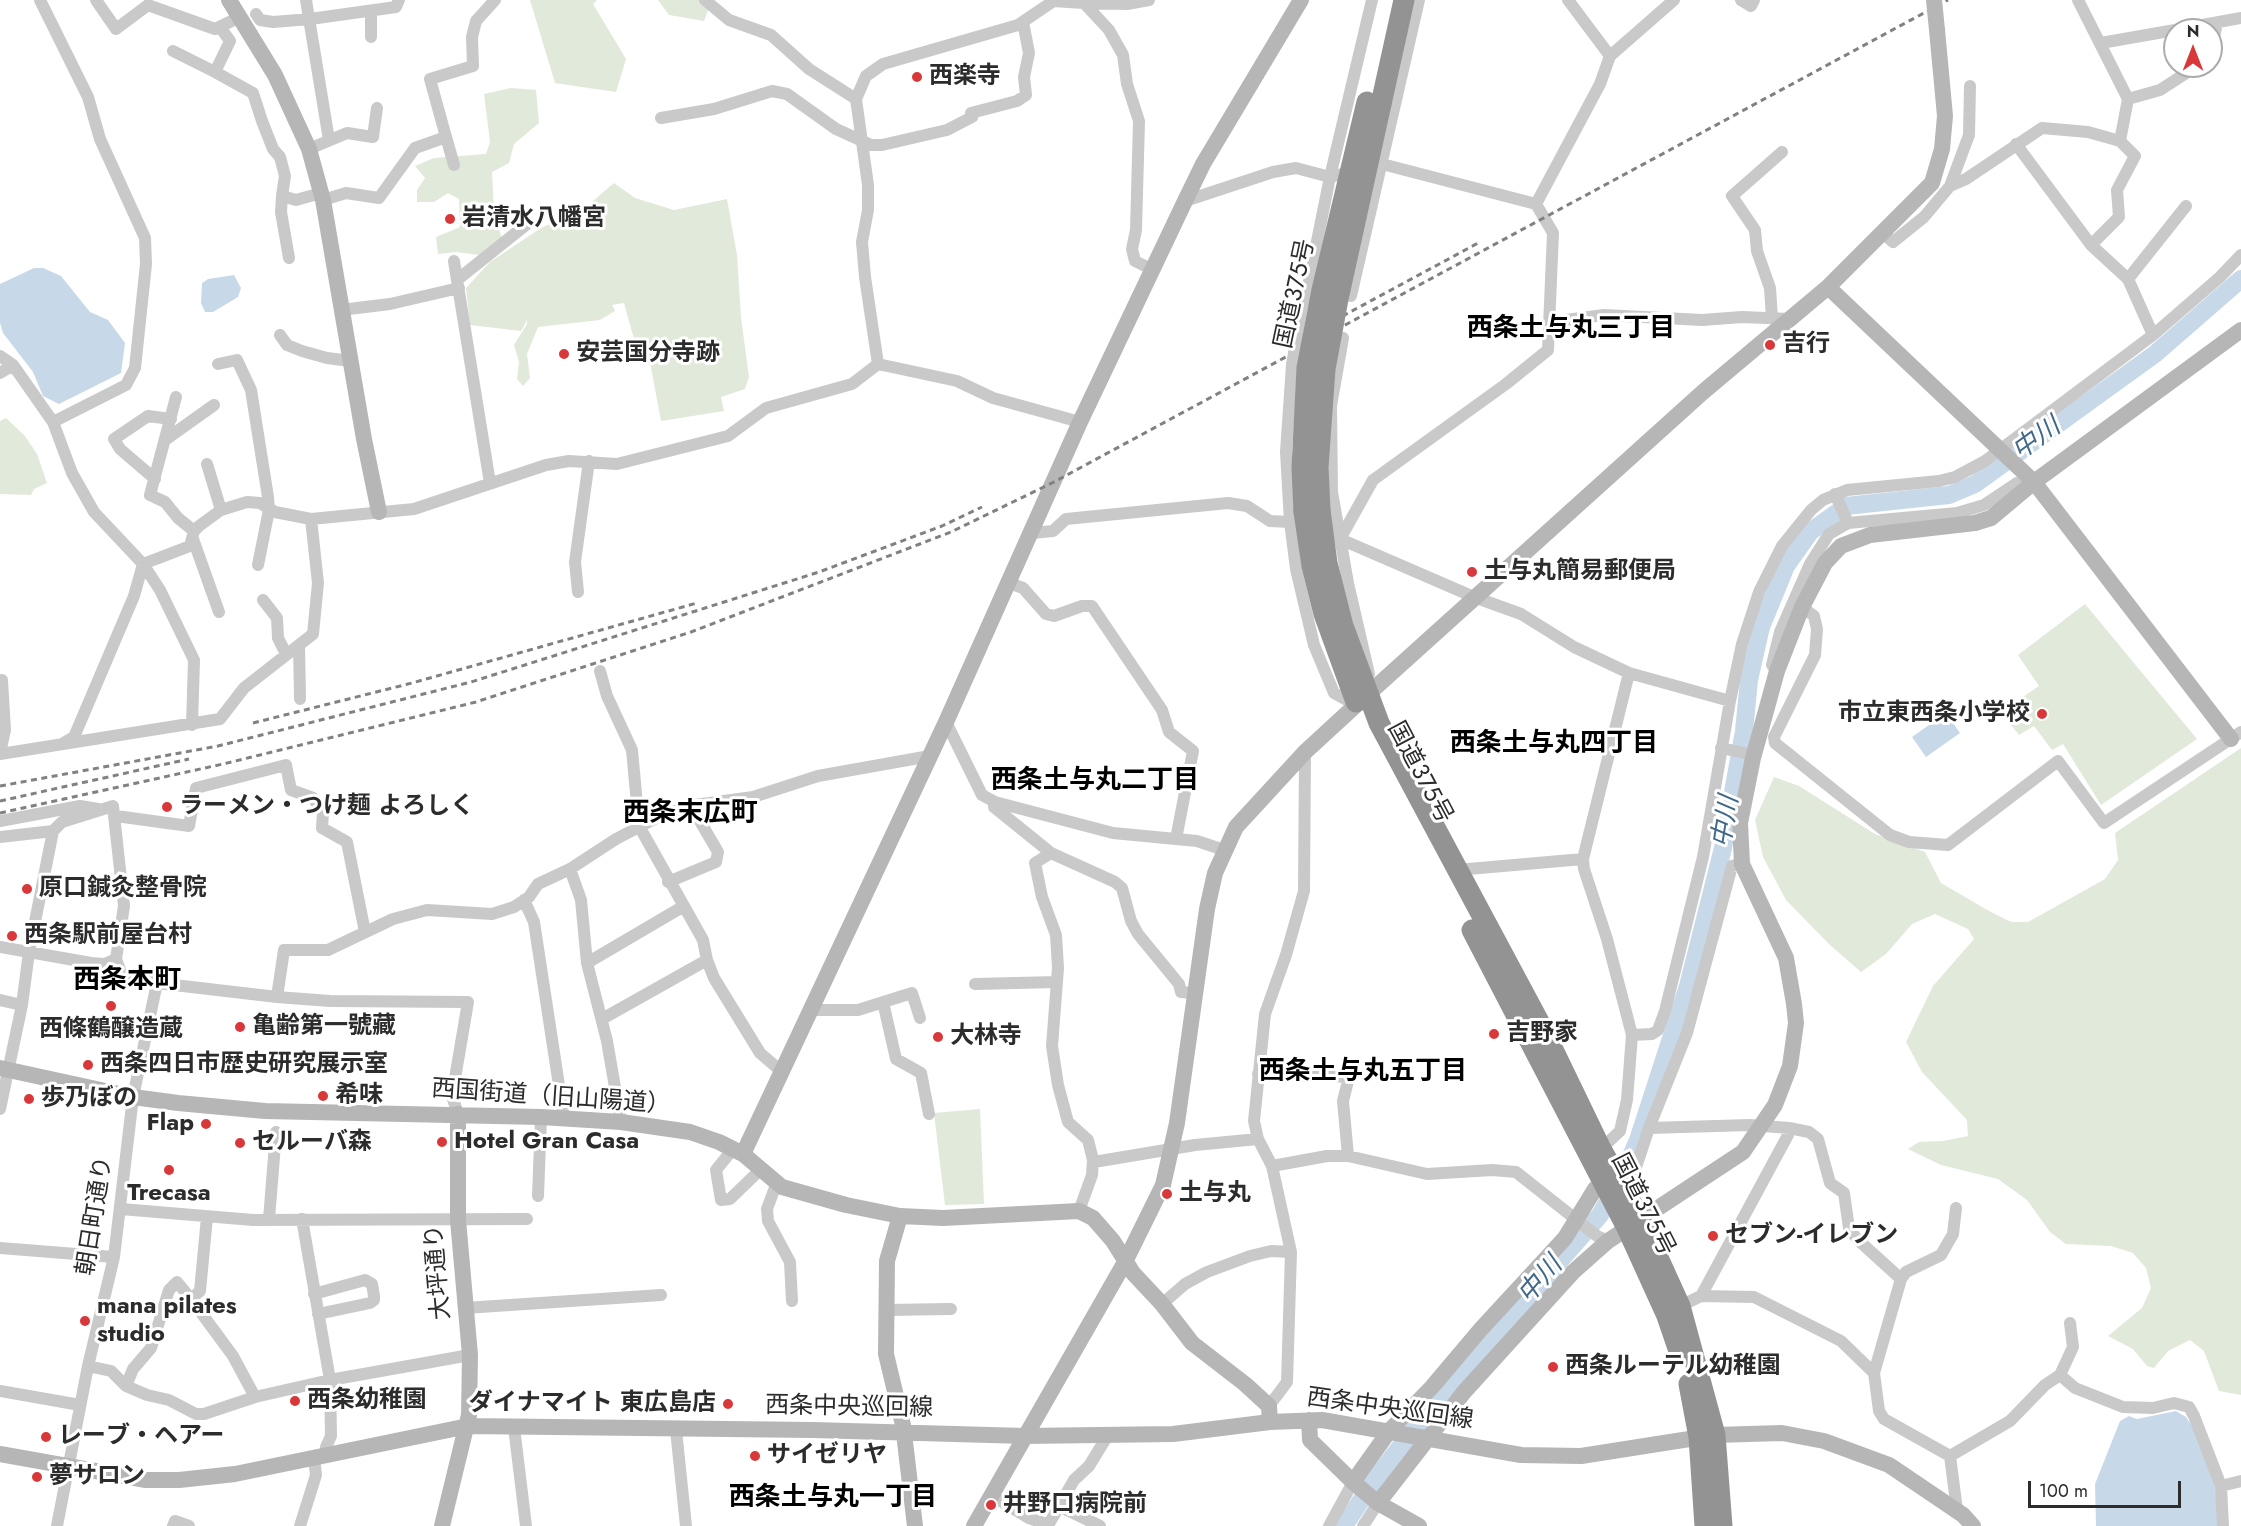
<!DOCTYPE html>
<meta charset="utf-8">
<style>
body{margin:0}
#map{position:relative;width:2241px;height:1526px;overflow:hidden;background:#fff;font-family:Jost,sans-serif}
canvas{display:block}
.north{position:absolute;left:2163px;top:18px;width:60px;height:60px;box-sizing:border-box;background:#fff;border:2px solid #ababab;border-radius:50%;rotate:0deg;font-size:16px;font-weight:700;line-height:24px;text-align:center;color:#2c2c2c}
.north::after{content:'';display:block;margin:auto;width:21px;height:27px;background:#d9383a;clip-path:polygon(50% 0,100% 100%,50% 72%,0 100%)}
.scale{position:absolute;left:2028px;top:1481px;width:153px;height:27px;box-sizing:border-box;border:3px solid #2c2c2c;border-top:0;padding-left:8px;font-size:18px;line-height:21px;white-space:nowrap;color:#2c2c2c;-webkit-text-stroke:4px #fff;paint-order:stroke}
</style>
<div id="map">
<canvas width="2241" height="1526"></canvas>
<div class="north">N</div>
<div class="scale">100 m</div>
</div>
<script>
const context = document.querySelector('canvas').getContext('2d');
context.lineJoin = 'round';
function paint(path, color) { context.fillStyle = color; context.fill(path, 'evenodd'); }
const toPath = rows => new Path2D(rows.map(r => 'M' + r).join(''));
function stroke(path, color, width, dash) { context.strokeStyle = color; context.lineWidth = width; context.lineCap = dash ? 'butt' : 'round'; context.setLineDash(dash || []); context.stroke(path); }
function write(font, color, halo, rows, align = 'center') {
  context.font = font + ' Jost,"Noto Sans JP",sans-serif'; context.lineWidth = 6; context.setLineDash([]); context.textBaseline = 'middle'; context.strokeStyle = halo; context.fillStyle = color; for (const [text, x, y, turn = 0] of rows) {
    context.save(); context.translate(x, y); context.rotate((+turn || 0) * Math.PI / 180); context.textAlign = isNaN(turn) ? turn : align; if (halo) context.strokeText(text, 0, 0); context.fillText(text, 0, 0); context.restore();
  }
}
paint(toPath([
 [530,0,597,0,593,4,626,59,616,92,555,83],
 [658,0,706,0,710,5,704,21,669,15],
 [511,88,536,90,539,123,514,144,509,163,492,172,494,212,504,246,487,256,456,252,438,254,436,237,460,227,459,199,448,193,434,202,417,202,417,190,425,178,415,166,434,158,486,154,490,142,484,94],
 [614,183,635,198,674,210,727,199,737,255,741,318,749,377,745,389,721,397,724,411,661,421,649,357,637,350,624,303,612,305,615,311,600,320,538,327,527,354,530,378,523,386,517,379,519,362,514,345,527,324,527,320,521,331,470,325,466,288,490,262,541,228,586,207],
 [6,418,25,436,37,454,47,483,34,489,31,495,0,494,0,421],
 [2085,604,2197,739,2101,805,2063,744,2052,750,2034,726,2019,735,2001,712,2039,686,2018,655],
 [2241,748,2241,1395,2219,1391,2204,1351,2190,1340,2168,1351,2154,1368,2147,1366,2133,1349,2108,1336,2142,1308,2151,1288,2146,1268,2133,1253,2111,1246,2066,1244,2050,1232,2027,1200,1998,1179,1941,1165,1908,1149,1919,1142,1943,1141,1968,1136,1967,1120,1922,1072,1906,1042,1933,986,1974,939,1968,929,1935,914,1912,924,1886,954,1861,972,1829,944,1786,900,1763,857,1755,820,1774,777,1799,786,1875,834,1925,852,1941,883,1989,911,2011,922,2028,922,2105,879,2118,860,2115,833],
 [980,1109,984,1204,945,1205,934,1113]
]), '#e1e9da');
paint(toPath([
 [34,268,43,268,61,276,90,312,108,320,125,343,121,373,59,404,43,396,33,372,3,333,0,323,0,284],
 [234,275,241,288,238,297,213,312,205,312,201,303,202,283,208,279],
 [1946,713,1960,733,1926,757,1912,737],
 [2176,1411,2186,1417,2194,1429,2215,1482,2218,1526,2096,1526,2095,1484,2120,1421,2129,1416,2137,1419]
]), '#c7d9e8');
stroke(toPath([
 [1344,1526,1374,1481,1431,1407,1600,1215,1620,1181,1638,1140,1688,986,1723,848,1744,731,1749,680,1761,627,1786,566,1810,532,1846,506,1949,495,1975,484,2155,354,2241,279]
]), '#c7d9e8', 18);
stroke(toPath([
 [40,0,88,97,100,139,145,238,146,264,135,368,126,385,53,422],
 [96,0,116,29,148,5,215,29,240,17],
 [306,0,329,140],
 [705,0,729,20,771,35,809,69,856,99],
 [1568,0,1610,56],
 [1741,0,1751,6,1754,0],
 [1053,1,1084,3,1109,30,1123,55,1127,84,1139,121,1136,230,1132,249,1135,261,1153,270],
 [1084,3,1127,4,1149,0],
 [371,11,371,37],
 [256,14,260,20,273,22,310,19,396,7,399,0],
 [2175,30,2241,18],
 [2101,43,2175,30],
 [173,51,215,72,230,41,220,27],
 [2211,51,2217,23],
 [215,72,253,93,262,121,273,149,280,157,285,176,282,196,296,200,321,193],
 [2128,99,2160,90,2197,66],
 [661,118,714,109,772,91,787,94,836,129,871,145,882,145,947,130,972,117,971,113,1017,101,1026,95,1024,77,1029,53,1023,22],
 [446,137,454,165],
 [2016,144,2091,245,2128,279],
 [309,149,347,133,373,137,377,108],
 [1950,186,1969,135,1970,86],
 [282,196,281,212,289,258],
 [323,200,346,193,379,198,415,148,446,137,430,79,473,66,472,37,476,21,495,0],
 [1185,201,1273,172,1296,168,1330,177,1382,164,1536,204,1553,233,1548,350,1506,384,1373,480,1340,539],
 [1536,204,1600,84,1610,56,1674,0],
 [1884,234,1893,242,1924,217,1950,186,1966,179,2042,128,2088,132,2120,141,2128,99,2078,0],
 [2091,245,2119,217,2117,190,2135,156,2120,141],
 [454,261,457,280],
 [1308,286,1351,296,1419,0],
 [1301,311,1308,286,1330,177,1372,0],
 [342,313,349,309,390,304,459,288],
 [1772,318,1770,288,1757,251,1755,230,1732,196,1782,152],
 [1550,322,1604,315,1702,320,1742,317,1790,319],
 [280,335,287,345,302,351,327,358,350,361],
 [2153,335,2128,279,2186,206],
 [1343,338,1331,406,1332,492,1348,583,1369,674],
 [0,356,13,365,53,422,72,473,94,512,143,564,160,590,194,660,192,725],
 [218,364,237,360,251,390,268,497,269,510,258,565],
 [878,364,865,277,862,242,868,210,868,185,856,99,866,76,883,64,1018,25,1055,0],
 [1292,365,1286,452,1290,522,1296,569,1314,645,1334,693,1356,705],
 [0,373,13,365],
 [176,397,150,495,165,502,178,518,194,531],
 [165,440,214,405],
 [207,464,221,510],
 [155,479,120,449,114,439,148,416,171,419],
 [490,483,457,280,527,224],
 [1848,523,1957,513,1984,505,2017,483,2034,482],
 [1032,533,1053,531,1066,519,1228,503,1247,506,1270,521,1290,522],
 [193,539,219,612],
 [1340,539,1474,597,1521,614,1574,647,1629,673,1583,859,1457,870],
 [143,564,190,546,194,531,199,526,221,510,247,502,260,503,275,512,311,519,414,509,546,465,569,461,617,464,728,436,766,408,852,384,878,364,957,381,993,398,1080,422],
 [1009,583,1023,588,1046,614,1054,616,1082,606,1092,606,1162,710,1169,732,1193,751,1176,839],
 [578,592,575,562,589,461],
 [263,600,277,618,278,638,286,654],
 [1802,607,1814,616,1817,629,1815,655,1774,737,1775,743,1890,835,1909,842,1948,845,2058,761,2104,823,2241,732],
 [299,645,300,699],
 [1775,669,1772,665,1780,632,1810,564,1829,534,1848,523,1835,494],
 [600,671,607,696,632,750,639,826,703,940,707,960,714,978,760,1053,782,1072],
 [1629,673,1730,701,1703,857,1665,1011,1658,1030,1652,1034,1632,1035],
 [1730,701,1742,644,1759,592,1782,546,1811,510,1823,500,1847,490,1939,481,1955,477,1985,461,2153,335,2220,277,2241,255],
 [946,722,982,795,995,802,1113,833,1197,841,1224,850],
 [62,744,74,737,134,596,143,564],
 [1721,748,1754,755],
 [1305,752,1304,891,1286,955,1265,1014,1254,1121,1258,1139,1272,1166,1327,1156,1348,1156,1427,1174,1492,1170,1516,1172,1597,1236,1608,1241],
 [0,753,5,730,2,680],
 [0,754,220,719,244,688,313,634,318,583,311,519],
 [995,802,994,807,1051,853,1115,882,1122,888,1131,921,1138,934,1179,984,1181,992,1194,993],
 [116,816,189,826,196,788,286,765,291,790,313,798,323,813,322,828,347,842,365,932],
 [0,821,80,806,98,809],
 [0,837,53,831],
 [1051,853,1035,863,1042,897,1056,935,1058,968,1052,1046,1058,1085,1068,1122,1088,1140,1093,1160,1092,1175,1079,1211],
 [1583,859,1584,869,1607,939,1632,1035,1627,1100,1620,1131,1601,1149],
 [570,869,581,900,587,963,607,1041,621,1122],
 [668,882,716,862,718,852,697,816,695,805],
 [524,900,534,922,564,1118],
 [0,947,91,963,105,964,116,959],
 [587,963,684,906],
 [975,984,1057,982],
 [277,997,284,950,328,950,393,919,427,910,492,914,514,907,529,897,538,884,570,869,616,839,662,815,695,805,753,797,818,776,930,756],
 [0,1000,22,1005],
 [883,1002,896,1059,921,1073,929,1114],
 [811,1010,858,1010,912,993,920,1018],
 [602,1019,707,960],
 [1258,1074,1349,1077,1343,1101,1348,1156],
 [0,1109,22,1005,29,952,53,831,62,822,113,806,124,906,116,959,122,975,157,983,277,997,330,1001,468,1002,452,1096,458,1114],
 [1649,1128,1750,1125,1789,1128,1809,1132,1818,1139,1830,1183,1844,1193,1849,1228,1857,1239,1901,1279,1874,1373,1879,1411,1884,1419,1950,1456],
 [733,1149,716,1170,721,1200,730,1199,760,1170],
 [1093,1160,1100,1161,1195,1145,1258,1139],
 [1635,1170,1649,1128,1687,1033,1732,866,1742,864],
 [777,1182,767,1209,768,1221,790,1262,792,1301],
 [538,1196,541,1117],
 [121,1209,253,1220,527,1219],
 [207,1217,200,1291,191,1299,233,1356,255,1397],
 [269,1219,276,1132],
 [302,1219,330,1380,331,1436,326,1447,327,1455],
 [0,1248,114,1257],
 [1901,1279,1906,1272,1941,1255,1953,1234,1956,1208],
 [314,1294,365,1280,372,1284,374,1296,374,1300,370,1303,318,1314],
 [1701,1296,1788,1135,1789,1128],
 [1162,1304,1185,1284,1207,1272,1250,1256,1271,1251,1291,1252],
 [1680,1306,1701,1296,1754,1297,1841,1341,1874,1373],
 [465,1308,661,1295],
 [885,1310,951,1309],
 [88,1366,111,1371,126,1386,147,1395,169,1400,196,1414,204,1414,255,1397,330,1380,470,1355],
 [2060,1375,2073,1347,2070,1323],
 [126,1386,133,1369,151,1348,169,1290,177,1282,191,1299],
 [0,1391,80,1405],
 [1269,1406,1287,1382,1291,1252,1272,1166],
 [514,1427,526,1526],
 [676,1430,686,1526],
 [1950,1456,2010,1421,2045,1385,2060,1375,2075,1388,2123,1407,2153,1408,2174,1403,2189,1407,2194,1416,2221,1486,2223,1526],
 [1950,1456,1957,1510],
 [2221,1486,2241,1481],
 [991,1495,1029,1518,1046,1524,1050,1522,1074,1480,1089,1466,1108,1435],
 [1059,1506,1100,1526],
 [57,1526,88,1366,114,1257,133,1097,157,983],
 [173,1526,175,1521,189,1526],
 [300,1526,316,1475,314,1458],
 [1329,1526,1353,1482],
 [1363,1526,1378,1503]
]), '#c9c9c9', 12);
stroke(toPath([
 [229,0,275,75,309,149,323,200,364,439,379,512],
 [1828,287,2034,482,2231,739],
 [0,1068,133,1097,178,1103,265,1111,541,1117,621,1122,690,1132,719,1142,743,1154,782,1187,846,1205,900,1216,943,1218,1079,1211,1093,1218,1113,1241,1133,1273,1162,1304,1192,1343,1245,1384,1269,1406,1270,1422],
 [743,1154,946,722,1080,422,1185,201,1203,164,1301,0],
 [900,1216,887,1261,886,1354,903,1425,915,1526],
 [1309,1420,1310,1440,1353,1482,1378,1503,1419,1526],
 [0,1454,146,1480,179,1480,235,1474,468,1426,813,1430,1025,1436,1173,1434,1270,1422,1322,1420,1521,1455,1581,1456,1715,1435,1782,1433,1824,1441,1889,1465,1963,1515,1973,1526],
 [1353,1482,1390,1430,1432,1387,1481,1329,1565,1238,1595,1189,1603,1183],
 [1378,1503,1464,1392,1573,1272,1608,1241,1743,1152,1775,1105,1790,1066,1796,1023,1794,1004,1786,958,1742,864,1740,823,1753,758,1777,671,1802,607,1825,563,1841,546,1870,535,1975,523,1991,518,2034,482,2241,330],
 [442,1526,469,1415,470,1355,458,1220,458,1114],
 [974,1526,1125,1262,1163,1185,1177,1123,1207,909,1215,873,1236,827,1305,752,1367,695,1703,392,1828,287,1932,183,1942,149,1945,116,1937,30]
]), '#b6b6b6', 16);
stroke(toPath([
 [1381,104,1404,0],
 [1320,510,1327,563,1343,626,1379,723,1546,1035,1601,1149,1641,1220,1680,1306,1715,1435,1722,1526],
 [1304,512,1312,566,1324,614,1356,702],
 [1472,930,1627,1228,1667,1316,1680,1354],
 [1689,1384,1699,1437,1705,1526]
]), '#939393', 21);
stroke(toPath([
 [1287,346,1480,242],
 [253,723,412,683,697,603],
 [0,786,218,746,471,682,819,572,942,526,982,507],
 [0,801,189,759],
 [0,813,223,764,476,702,691,632,951,532,1052,483,1948,0]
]), '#818181', 3, [6, 4.5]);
stroke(toPath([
 [1292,365,1301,311]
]), '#c9c9c9', 12);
stroke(toPath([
 [1934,0,1937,30]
]), '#b6b6b6', 16);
stroke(toPath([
 [1320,510,1318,467,1325,369,1338,299,1381,104],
 [1304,512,1302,468,1307,368,1322,290,1367,102]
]), '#939393', 21);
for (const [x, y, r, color] of [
 [917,77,6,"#d9383a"],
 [450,219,6,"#d9383a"],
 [1770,345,6,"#d9383a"],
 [564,354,6,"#d9383a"],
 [1472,572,6,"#d9383a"],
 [2042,714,6,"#d9383a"],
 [167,807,6,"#d9383a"],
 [27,889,6,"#d9383a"],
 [12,936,6,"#d9383a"],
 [111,1006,6,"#d9383a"],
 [240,1027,6,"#d9383a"],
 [1494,1034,6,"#d9383a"],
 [938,1037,6,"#d9383a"],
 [88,1065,6,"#d9383a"],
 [323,1096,6,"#d9383a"],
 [29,1099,6,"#d9383a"],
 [206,1124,6,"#d9383a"],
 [442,1142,6,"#d9383a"],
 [240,1143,6,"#d9383a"],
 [169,1170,6,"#d9383a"],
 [1167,1194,6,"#d9383a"],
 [1713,1236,6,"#d9383a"],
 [85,1321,6,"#d9383a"],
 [1553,1367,6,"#d9383a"],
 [295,1401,6,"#d9383a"],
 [728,1404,6,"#d9383a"],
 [46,1437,6,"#d9383a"],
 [755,1456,6,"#d9383a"],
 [37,1477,6,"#d9383a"],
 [991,1505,6,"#d9383a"]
]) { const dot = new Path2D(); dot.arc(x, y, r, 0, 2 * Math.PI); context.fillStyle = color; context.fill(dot); stroke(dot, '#fff', 2); }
write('bold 24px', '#2c2c2c', '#fff', [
 ["西楽寺",929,77],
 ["岩清水八幡宮",462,219],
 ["吉行",1782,345],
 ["安芸国分寺跡",576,354],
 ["土与丸簡易郵便局",1484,572],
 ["市立東西条小学校",2030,714,"right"],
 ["ラーメン・つけ麺 よろしく",179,807],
 ["原口鍼灸整骨院",39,889],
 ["西条駅前屋台村",24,936],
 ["亀齢第一號藏",252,1027],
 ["西條鶴醸造蔵",111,1030,"center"],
 ["吉野家",1506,1034],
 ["大林寺",950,1037],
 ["西条四日市歴史研究展示室",100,1065],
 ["希味",335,1096],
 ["歩乃ぼの",41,1099],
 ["Flap",194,1124,"right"],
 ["Hotel Gran Casa",454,1142],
 ["セルーバ森",252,1143],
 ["Trecasa",169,1194,"center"],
 ["土与丸",1179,1194],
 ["セブン-イレブン",1725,1236],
 ["mana pilates",97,1307],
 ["studio",97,1335],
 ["西条ルーテル幼稚園",1565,1367],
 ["西条幼稚園",307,1401],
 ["ダイナマイト 東広島店",716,1404,"right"],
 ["レーブ・ヘアー",58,1437],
 ["サイゼリヤ",767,1456],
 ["夢サロン",49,1477],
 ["井野口病院前",1003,1505]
], 'left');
write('24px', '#2c2c2c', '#fff', [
 ["国道375号",1296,294,-78],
 ["国道375号",1419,773,62],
 ["西国街道（旧山陽道）",551,1098,4],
 ["国道375号",1642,1205,63],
 ["朝日町通り",96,1216,-81],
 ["大坪通り",439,1272,-95],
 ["西条中央巡回線",849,1408,1],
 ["西条中央巡回線",1390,1410,8]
]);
write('bold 26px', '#000', '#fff', [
 ["西条土与丸三丁目",1571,330],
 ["西条土与丸四丁目",1554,745],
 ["西条土与丸二丁目",1095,782],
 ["西条土与丸五丁目",1363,1073],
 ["西条土与丸一丁目",833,1499]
]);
write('italic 26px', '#406888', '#fff', [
 ["中川",2037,440,-36],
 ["中川",1727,822,-81],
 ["中川",1541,1281,-49]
]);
write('bold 27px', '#000', '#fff', [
 ["西条末広町",690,814],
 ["西条本町",127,981]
]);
</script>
